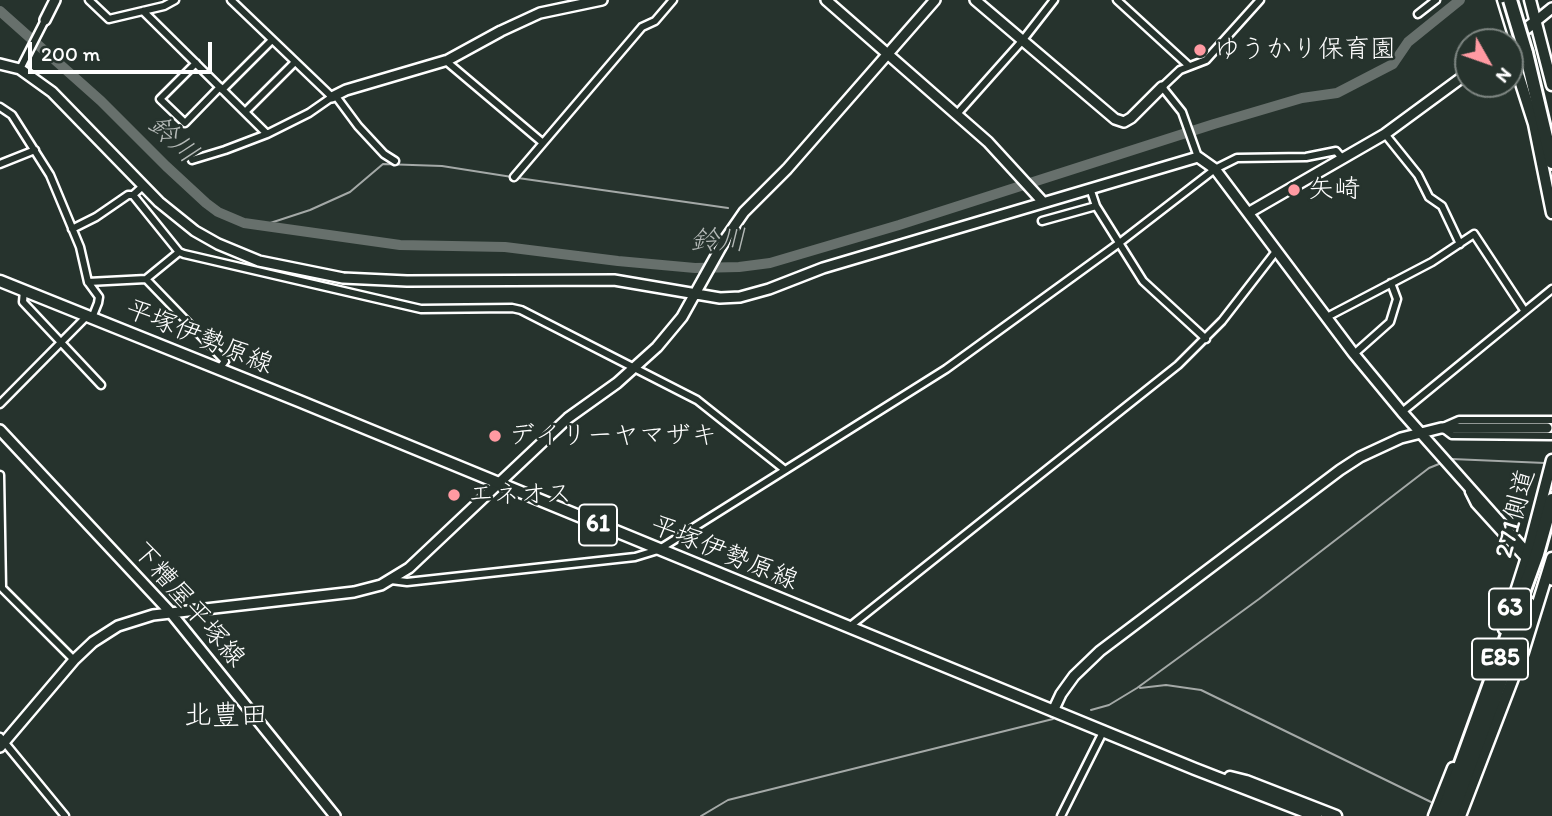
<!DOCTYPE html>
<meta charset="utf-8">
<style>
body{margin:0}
#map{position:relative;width:1552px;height:816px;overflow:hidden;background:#26332d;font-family:Itim,sans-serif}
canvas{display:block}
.north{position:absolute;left:1454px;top:28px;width:70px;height:70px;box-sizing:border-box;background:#26332d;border:2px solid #7d8581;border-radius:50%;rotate:130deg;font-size:19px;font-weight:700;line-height:28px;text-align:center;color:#fff}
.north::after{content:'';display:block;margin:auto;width:24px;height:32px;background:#ff9aa2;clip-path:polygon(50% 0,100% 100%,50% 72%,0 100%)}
.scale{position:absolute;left:28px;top:42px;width:184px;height:32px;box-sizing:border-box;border:4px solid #fff;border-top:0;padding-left:9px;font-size:21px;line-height:24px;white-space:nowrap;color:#fff;-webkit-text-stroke:5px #26332d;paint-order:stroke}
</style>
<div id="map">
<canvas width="1552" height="816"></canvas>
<div class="north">N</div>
<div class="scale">200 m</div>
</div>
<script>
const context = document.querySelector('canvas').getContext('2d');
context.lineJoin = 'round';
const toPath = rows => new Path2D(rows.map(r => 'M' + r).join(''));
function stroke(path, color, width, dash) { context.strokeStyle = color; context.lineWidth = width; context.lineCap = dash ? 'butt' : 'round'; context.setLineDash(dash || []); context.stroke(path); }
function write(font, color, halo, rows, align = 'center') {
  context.font = font + ' Itim,"Klee One",sans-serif'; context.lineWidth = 5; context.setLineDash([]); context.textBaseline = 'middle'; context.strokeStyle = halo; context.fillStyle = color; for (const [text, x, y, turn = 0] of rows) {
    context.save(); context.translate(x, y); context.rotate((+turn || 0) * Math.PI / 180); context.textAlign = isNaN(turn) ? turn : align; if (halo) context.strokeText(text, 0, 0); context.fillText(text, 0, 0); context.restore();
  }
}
stroke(toPath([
 [518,178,728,208],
 [258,227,310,210,350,192,383,164,442,166,512,177],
 [1452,459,1545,463],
 [1140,688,1166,685,1201,690,1431,802],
 [1091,710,1109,705,1137,688,1259,599,1429,468,1439,464],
 [701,816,728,800,1053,719]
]), '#a4a9a7', 2);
stroke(toPath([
 [0,11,101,101,166,166,206,203,218,212,244,223,400,245,505,247,618,261,695,268,739,267,770,263,899,225,1214,124,1302,98,1337,93,1393,64,1408,42,1460,0]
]), '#67706c', 10);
const street = toPath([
 [89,0,109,19,164,6,175,0],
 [1117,0,1189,66],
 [1501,0,1513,39],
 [143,11,267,134],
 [1418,14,1436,0],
 [446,61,543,143],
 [196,63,160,99,185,123,220,87],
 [20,69,45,20],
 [222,90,272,40],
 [335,95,358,126,384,154,395,161],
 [0,107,12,115,50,175,80,247,88,282,99,297,98,303,92,318],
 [245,112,295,62],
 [957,114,1022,41,1054,0],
 [1385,134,1418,175,1429,197,1442,206,1460,244],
 [1198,157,1182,112,1162,87,1180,70,1206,60,1260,0],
 [192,160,225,150,267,134,309,113,332,97,231,0],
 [0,164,35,150],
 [514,177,642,27,655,21,673,0],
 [143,186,133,195,179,252,184,254,421,309,512,308,521,310,697,400,785,470],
 [1090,188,1096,206,1143,281,1206,339],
 [1042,221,1096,206],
 [72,229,96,217,128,195,133,195],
 [146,279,225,361,219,369],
 [88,282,146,279,179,252],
 [24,290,23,302,101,385],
 [1327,317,1432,262,1474,234,1524,310],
 [1354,354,1390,322,1397,299,1391,283],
 [0,404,87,316],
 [1402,412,1552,289],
 [1443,427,1459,420,1552,420],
 [1444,429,1452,435,1552,436],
 [0,475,2,587],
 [1469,492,1475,504,1526,560],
 [391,580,407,582,635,557,658,550,946,369,1118,244,1215,169,1237,158,1306,157,1336,151,1342,158],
 [1,587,74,660],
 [849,627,1178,365,1222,321,1277,250],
 [0,737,65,816],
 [1061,816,1104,730]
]);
const secondary = toPath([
 [826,0,988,142,1043,202],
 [975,0,1115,119,1124,122,1131,118,1162,87],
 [45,20,55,0],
 [1536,21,1552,8],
 [0,64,20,69,52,92,159,202,195,231,218,244,259,261,343,278,407,281,614,280,720,298,740,297,769,289,823,268,1198,157,1215,169,1354,354,1402,412,1523,548],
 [332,97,346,90,448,60,501,31,540,13,602,0],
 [1248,213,1385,134,1468,73],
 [0,430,171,613,335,816],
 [1551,578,1552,580],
 [1053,711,1061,694,1074,676,1100,651,1340,470,1360,457,1401,438,1441,428,1547,428],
 [0,747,74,660,93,642,118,626,153,615,354,592,381,585,409,568,568,418,617,383,657,347,682,317,726,238,744,212,787,169,935,0]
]);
const primary = toPath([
 [1530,0,1552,85],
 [1509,42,1536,21],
 [1510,49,1534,124,1552,213],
 [0,281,299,401,1195,769,1316,816],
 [1504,629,1526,560,1552,460],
 [1230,777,1246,781,1336,816],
 [1434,816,1453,768],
 [1460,816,1523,652,1552,558]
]);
const highway = toPath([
 [1526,53,1552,162],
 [1442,816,1537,554,1552,500],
 [1451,816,1529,604]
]);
stroke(street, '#fff', 11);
stroke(secondary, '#fff', 14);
stroke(primary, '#fff', 15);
stroke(highway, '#fff', 18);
stroke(street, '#26332d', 6);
stroke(secondary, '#26332d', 9);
stroke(primary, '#26332d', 10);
stroke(highway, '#26332d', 12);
const highwayBridge = toPath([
 [1510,0,1526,53]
]);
stroke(highwayBridge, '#fff', 18, []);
stroke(highwayBridge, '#26332d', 12);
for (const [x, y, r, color] of [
 [1200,50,7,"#ff9aa2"],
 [1294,190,7,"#ff9aa2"],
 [495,436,7,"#ff9aa2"],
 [454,495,7,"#ff9aa2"]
]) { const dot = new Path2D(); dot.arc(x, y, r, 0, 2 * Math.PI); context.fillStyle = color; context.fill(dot); stroke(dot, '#26332d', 2.5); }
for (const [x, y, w] of [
 [598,525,38],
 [1510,609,42],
 [1500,659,56]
]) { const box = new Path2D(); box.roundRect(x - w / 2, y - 20.5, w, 41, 5); context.fillStyle = '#26332d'; context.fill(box); stroke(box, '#fff', 2); }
write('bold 24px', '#fff', null, [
 ["61",598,525],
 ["63",1510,609],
 ["E85",1500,659]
]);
write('26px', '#fff', '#26332d', [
 ["ゆうかり保育園",1214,50],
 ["矢崎",1308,190],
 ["デイリーヤマザキ",509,436],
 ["エネオス",468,495]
], 'left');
write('26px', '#fff', '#26332d', [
 ["平塚伊勢原線",199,338,22],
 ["271側道",1516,514,-75],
 ["平塚伊勢原線",724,554,22],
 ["下糟屋平塚線",188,605,49]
]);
write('italic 28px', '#b3b8b6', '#26332d', [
 ["鈴川",172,140,43],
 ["鈴川",718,242]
]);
write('28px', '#fff', '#26332d', [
 ["北豊田",226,717]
]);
</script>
